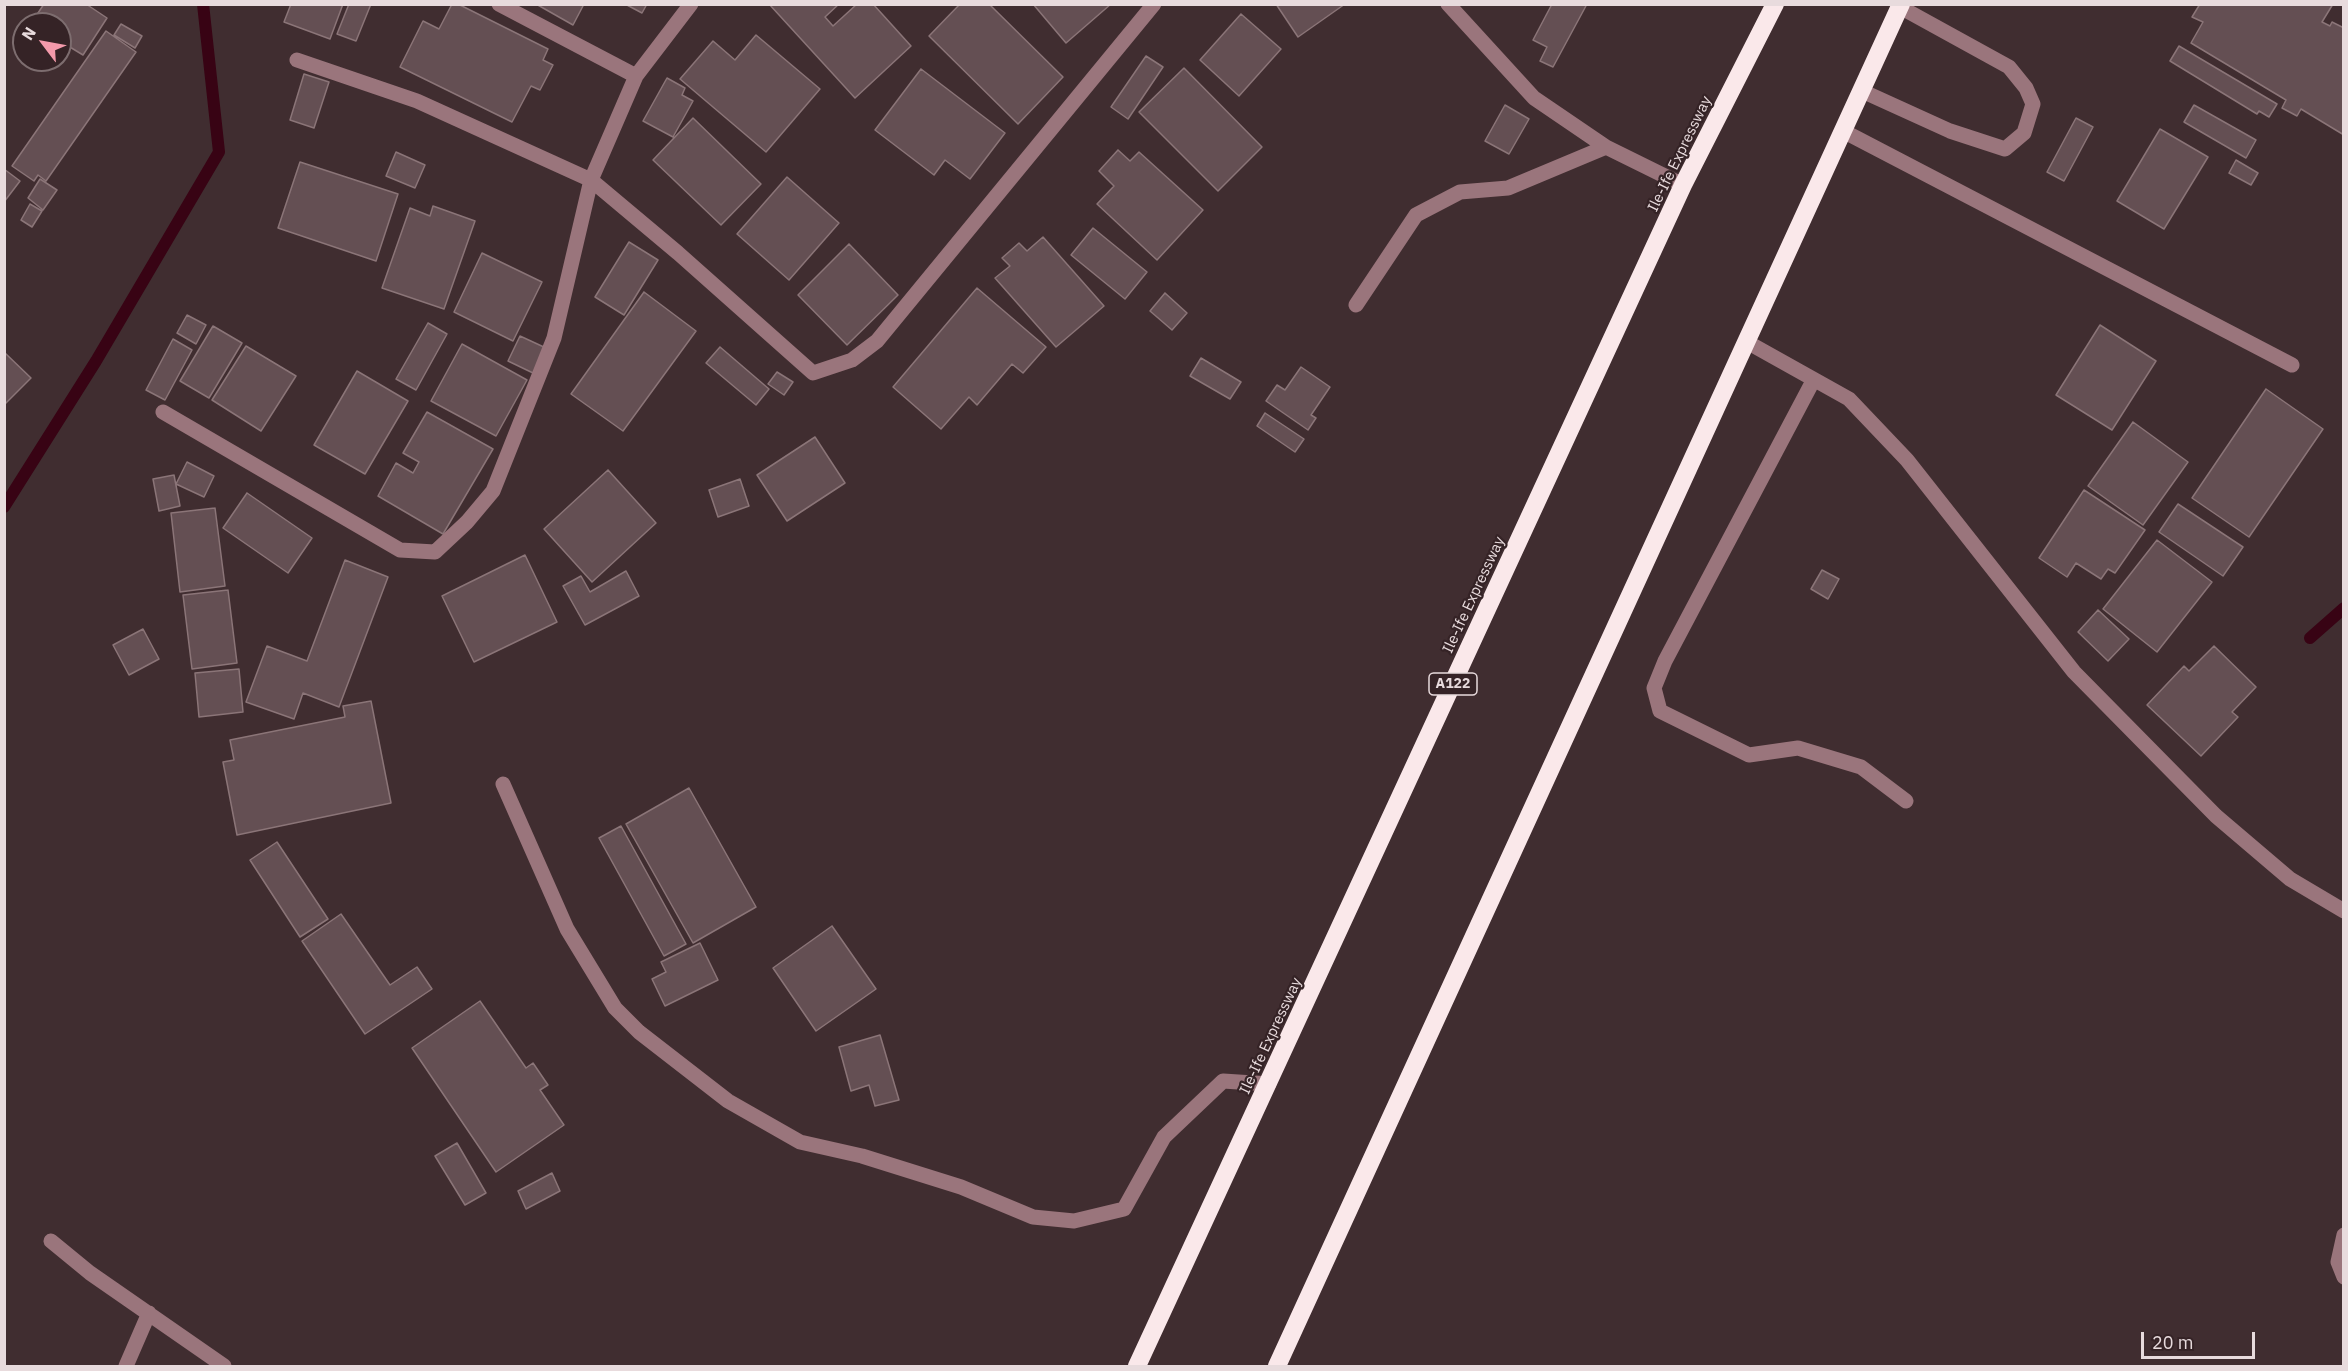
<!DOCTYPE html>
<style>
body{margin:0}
#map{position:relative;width:2348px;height:1371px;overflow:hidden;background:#402d30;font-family:"IBM Plex Sans",sans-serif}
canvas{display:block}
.frame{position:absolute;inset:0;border:6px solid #e8dbdd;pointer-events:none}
.north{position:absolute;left:12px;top:12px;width:60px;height:60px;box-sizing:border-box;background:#352326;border:2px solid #7d6d6f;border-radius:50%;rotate:302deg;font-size:16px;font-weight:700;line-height:24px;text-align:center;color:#e8dbdd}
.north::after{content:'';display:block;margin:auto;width:21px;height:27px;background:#f39aab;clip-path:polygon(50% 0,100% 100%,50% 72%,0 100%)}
.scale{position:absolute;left:2141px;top:1332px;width:114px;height:27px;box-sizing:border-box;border:3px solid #e8dbdd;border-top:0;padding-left:8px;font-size:18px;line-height:21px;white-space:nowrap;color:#e8dbdd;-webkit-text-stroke:4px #352326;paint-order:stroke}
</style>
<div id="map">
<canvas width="2348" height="1371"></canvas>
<div class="frame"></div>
<div class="north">N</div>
<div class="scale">20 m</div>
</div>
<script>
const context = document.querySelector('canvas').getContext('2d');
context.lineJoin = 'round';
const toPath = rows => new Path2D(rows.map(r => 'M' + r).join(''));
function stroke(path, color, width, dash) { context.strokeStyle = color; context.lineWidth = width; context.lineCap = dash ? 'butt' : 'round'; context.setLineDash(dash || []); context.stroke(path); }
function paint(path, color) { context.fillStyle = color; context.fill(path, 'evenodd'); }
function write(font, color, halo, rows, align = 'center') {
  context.font = font + ' "IBM Plex Sans",sans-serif'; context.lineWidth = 4.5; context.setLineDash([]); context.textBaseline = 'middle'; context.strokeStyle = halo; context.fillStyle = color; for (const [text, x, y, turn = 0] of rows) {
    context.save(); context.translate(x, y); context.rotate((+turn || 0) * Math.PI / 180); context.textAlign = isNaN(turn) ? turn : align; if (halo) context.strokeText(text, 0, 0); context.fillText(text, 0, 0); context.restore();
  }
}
stroke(toPath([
 [4,507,96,361,219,152,203,4],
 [2310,638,2344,608]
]), '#380314', 12);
const building = toPath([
 [44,4,86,4,107,18,83,55,60,41,60,24,32,22,44,4],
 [291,4,343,4,330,39,284,22,291,4],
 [349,4,371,4,356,41,337,34,349,4],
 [452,4,458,4,548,49,543,60,553,65,540,90,531,86,512,122,400,67,423,21,439,29,452,4],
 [536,4,584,4,573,25,536,4],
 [625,4,647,4,642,13,625,4],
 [769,4,839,4,825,17,833,26,857,4,873,4,911,46,855,98,769,4],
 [960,4,989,4,1063,77,1018,124,929,36,960,4],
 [1033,4,1111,4,1066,43,1033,4],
 [1276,4,1345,4,1298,37,1276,4],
 [1552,4,1587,4,1553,67,1540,61,1547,47,1533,40,1552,4],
 [2200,4,2333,4,2322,22,2330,26,2332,22,2344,28,2344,135,2301,109,2297,116,2282,108,2286,100,2191,43,2203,22,2192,17,2200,4],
 [1241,14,1281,49,1239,96,1200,60,1241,14],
 [121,24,142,36,135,48,114,35,121,24],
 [106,31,136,52,46,181,38,175,34,181,12,166,106,31],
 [756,35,820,89,766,152,680,79,713,41,735,60,756,35],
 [2179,46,2277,104,2269,117,2259,111,2257,114,2170,61,2179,46],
 [1146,56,1163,67,1128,119,1111,107,1146,56],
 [1184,68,1262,147,1218,191,1139,112,1184,68],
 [921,69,1005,133,970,179,945,160,934,175,875,130,921,69],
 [304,74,329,82,314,128,290,120,304,74],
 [667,78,685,88,682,95,693,101,673,137,643,121,667,78],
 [1505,105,1529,119,1509,154,1485,141,1505,105],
 [2194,105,2256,140,2246,158,2184,122,2194,105],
 [693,118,761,184,721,225,653,160,693,118],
 [2076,118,2093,127,2064,181,2047,172,2076,118],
 [2160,129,2208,157,2164,229,2117,201,2160,129],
 [1118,150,1130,161,1139,152,1203,210,1157,260,1097,204,1114,186,1099,171,1118,150],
 [396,152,425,165,415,188,386,176,396,152],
 [2236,160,2258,173,2251,185,2229,173,2236,160],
 [300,162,398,194,376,261,278,228,300,162],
 [4,169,20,181,4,202,4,169],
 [787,177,839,223,789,280,737,234,787,177],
 [40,179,57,190,43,210,28,198,40,179],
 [30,204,42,211,32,227,21,220,30,204],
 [433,206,475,221,444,309,382,288,410,208,430,216,433,206],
 [1093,228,1147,272,1125,299,1071,255,1093,228],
 [1043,237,1104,306,1056,347,995,278,1010,266,1002,258,1019,243,1027,251,1043,237],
 [629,242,658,260,624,315,595,297,629,242],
 [849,244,898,295,847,345,798,295,849,244],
 [482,253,542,282,513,341,454,312,482,253],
 [977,288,1046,347,1023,373,1012,364,977,405,969,397,941,429,893,387,977,288],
 [644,292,696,331,623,431,571,394,644,292],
 [1165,293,1187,313,1172,330,1150,311,1165,293],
 [187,315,206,325,196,344,177,333,187,315],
 [428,323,447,334,416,390,396,379,428,323],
 [2100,325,2156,361,2112,430,2056,395,2100,325],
 [213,326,242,343,209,398,180,381,213,326],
 [520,336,546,348,533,373,508,361,520,336],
 [173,339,192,350,165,400,146,390,173,339],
 [462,344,527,380,496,436,431,401,462,344],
 [246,346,296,376,261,431,212,400,246,346],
 [720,347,769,389,756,405,706,363,720,347],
 [4,352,31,378,4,405,4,352],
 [1201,358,1241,382,1230,399,1190,376,1201,358],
 [1301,367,1330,387,1311,415,1316,418,1308,430,1266,401,1277,385,1285,390,1301,367],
 [357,371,408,401,365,474,314,445,357,371],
 [777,372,793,382,784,395,768,384,777,372],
 [2266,389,2323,429,2249,537,2192,498,2266,389],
 [427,412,493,449,443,534,378,496,396,463,413,473,419,462,403,453,427,412],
 [1265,413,1304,439,1295,452,1257,426,1265,413],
 [2133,422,2188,462,2143,525,2088,486,2133,422],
 [815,437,845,483,787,521,757,475,815,437],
 [187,462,214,476,204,497,176,484,187,462],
 [608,470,656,523,592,582,544,529,608,470],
 [174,475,180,506,159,511,153,479,174,475],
 [740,479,749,506,718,517,709,490,740,479],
 [2084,490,2145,530,2115,573,2108,569,2101,579,2076,563,2067,577,2039,558,2084,490],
 [247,493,312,538,288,573,223,528,247,493],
 [2178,504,2243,547,2223,576,2159,532,2178,504],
 [215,508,225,586,180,592,171,513,215,508],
 [2157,540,2212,582,2157,652,2103,609,2157,540],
 [525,555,557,622,474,662,442,596,525,555],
 [345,560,388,577,339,707,303,693,294,719,246,702,267,646,307,661,345,560],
 [1822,570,1839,579,1828,599,1811,589,1822,570],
 [626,571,639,596,585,625,563,586,581,576,590,592,626,571],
 [228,590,237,663,192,669,183,595,228,590],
 [2098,610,2129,639,2108,661,2078,632,2098,610],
 [143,629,159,659,129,675,113,645,143,629],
 [2214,646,2256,687,2232,712,2238,717,2201,756,2147,705,2184,666,2189,671,2214,646],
 [239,669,243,712,199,717,195,673,239,669],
 [371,701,391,803,237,835,223,762,234,760,230,740,345,717,343,706,371,701],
 [689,788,756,907,693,943,626,824,689,788],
 [621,826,686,944,664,956,599,838,621,826],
 [277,842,328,919,300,937,250,860,277,842],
 [341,914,390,985,417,967,432,989,365,1034,302,941,341,914],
 [832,926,876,989,816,1031,773,968,832,926],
 [700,943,718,980,665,1006,652,979,666,972,661,962,700,943],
 [480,1001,526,1068,533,1063,548,1085,540,1090,564,1125,496,1172,412,1048,480,1001],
 [880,1035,899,1100,875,1106,869,1085,851,1091,839,1047,880,1035],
 [457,1143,486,1193,465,1205,435,1156,457,1143],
 [552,1173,560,1191,526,1209,518,1191,552,1173]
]);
paint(building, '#644f53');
stroke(building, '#8b7578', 1.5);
stroke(toPath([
 [499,4,636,76],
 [1448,4,1534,98,1606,147,1683,185],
 [297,60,417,101,591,180,678,253,813,373,852,360,877,341,1154,4],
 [1862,91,1950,131,2005,149,2024,133,2033,104,2026,88,2009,67,1900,7],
 [1843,131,2292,365],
 [1356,305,1416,215,1460,192,1508,188,1606,147],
 [1747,342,1849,399,1907,460,2074,672,2216,816,2290,879,2344,911],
 [1813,381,1665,661,1654,688,1660,711,1749,755,1798,748,1861,767,1906,801],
 [163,412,400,550,435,552,467,522,493,491,554,338,591,180,636,76,691,4],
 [503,784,567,929,615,1008,639,1032,728,1101,800,1142,862,1156,961,1187,1033,1217,1074,1221,1124,1209,1164,1137,1223,1081,1269,1084],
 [2344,1235,2338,1262,2344,1277],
 [51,1241,90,1273,224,1366],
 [126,1366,149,1313]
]), '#9a757c', 15);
stroke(toPath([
 [1137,1366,1683,185,1775,4],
 [1277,1366,1901,4]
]), '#fae8ea', 18);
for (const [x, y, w] of [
 [1453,684,48]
]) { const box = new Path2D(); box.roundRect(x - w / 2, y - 11, w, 22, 4.5); context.fillStyle = '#352326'; context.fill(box); stroke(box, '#e8dbdd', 1.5); }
write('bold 14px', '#e8dbdd', null, [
 ["A122",1453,684]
]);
write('15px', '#e8dbdd', '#352326', [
 ["Ile-Ife Expressway",1680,154,-64],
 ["Ile-Ife Expressway",1474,595,-65],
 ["Ile-Ife Expressway",1271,1036,-65]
]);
</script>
